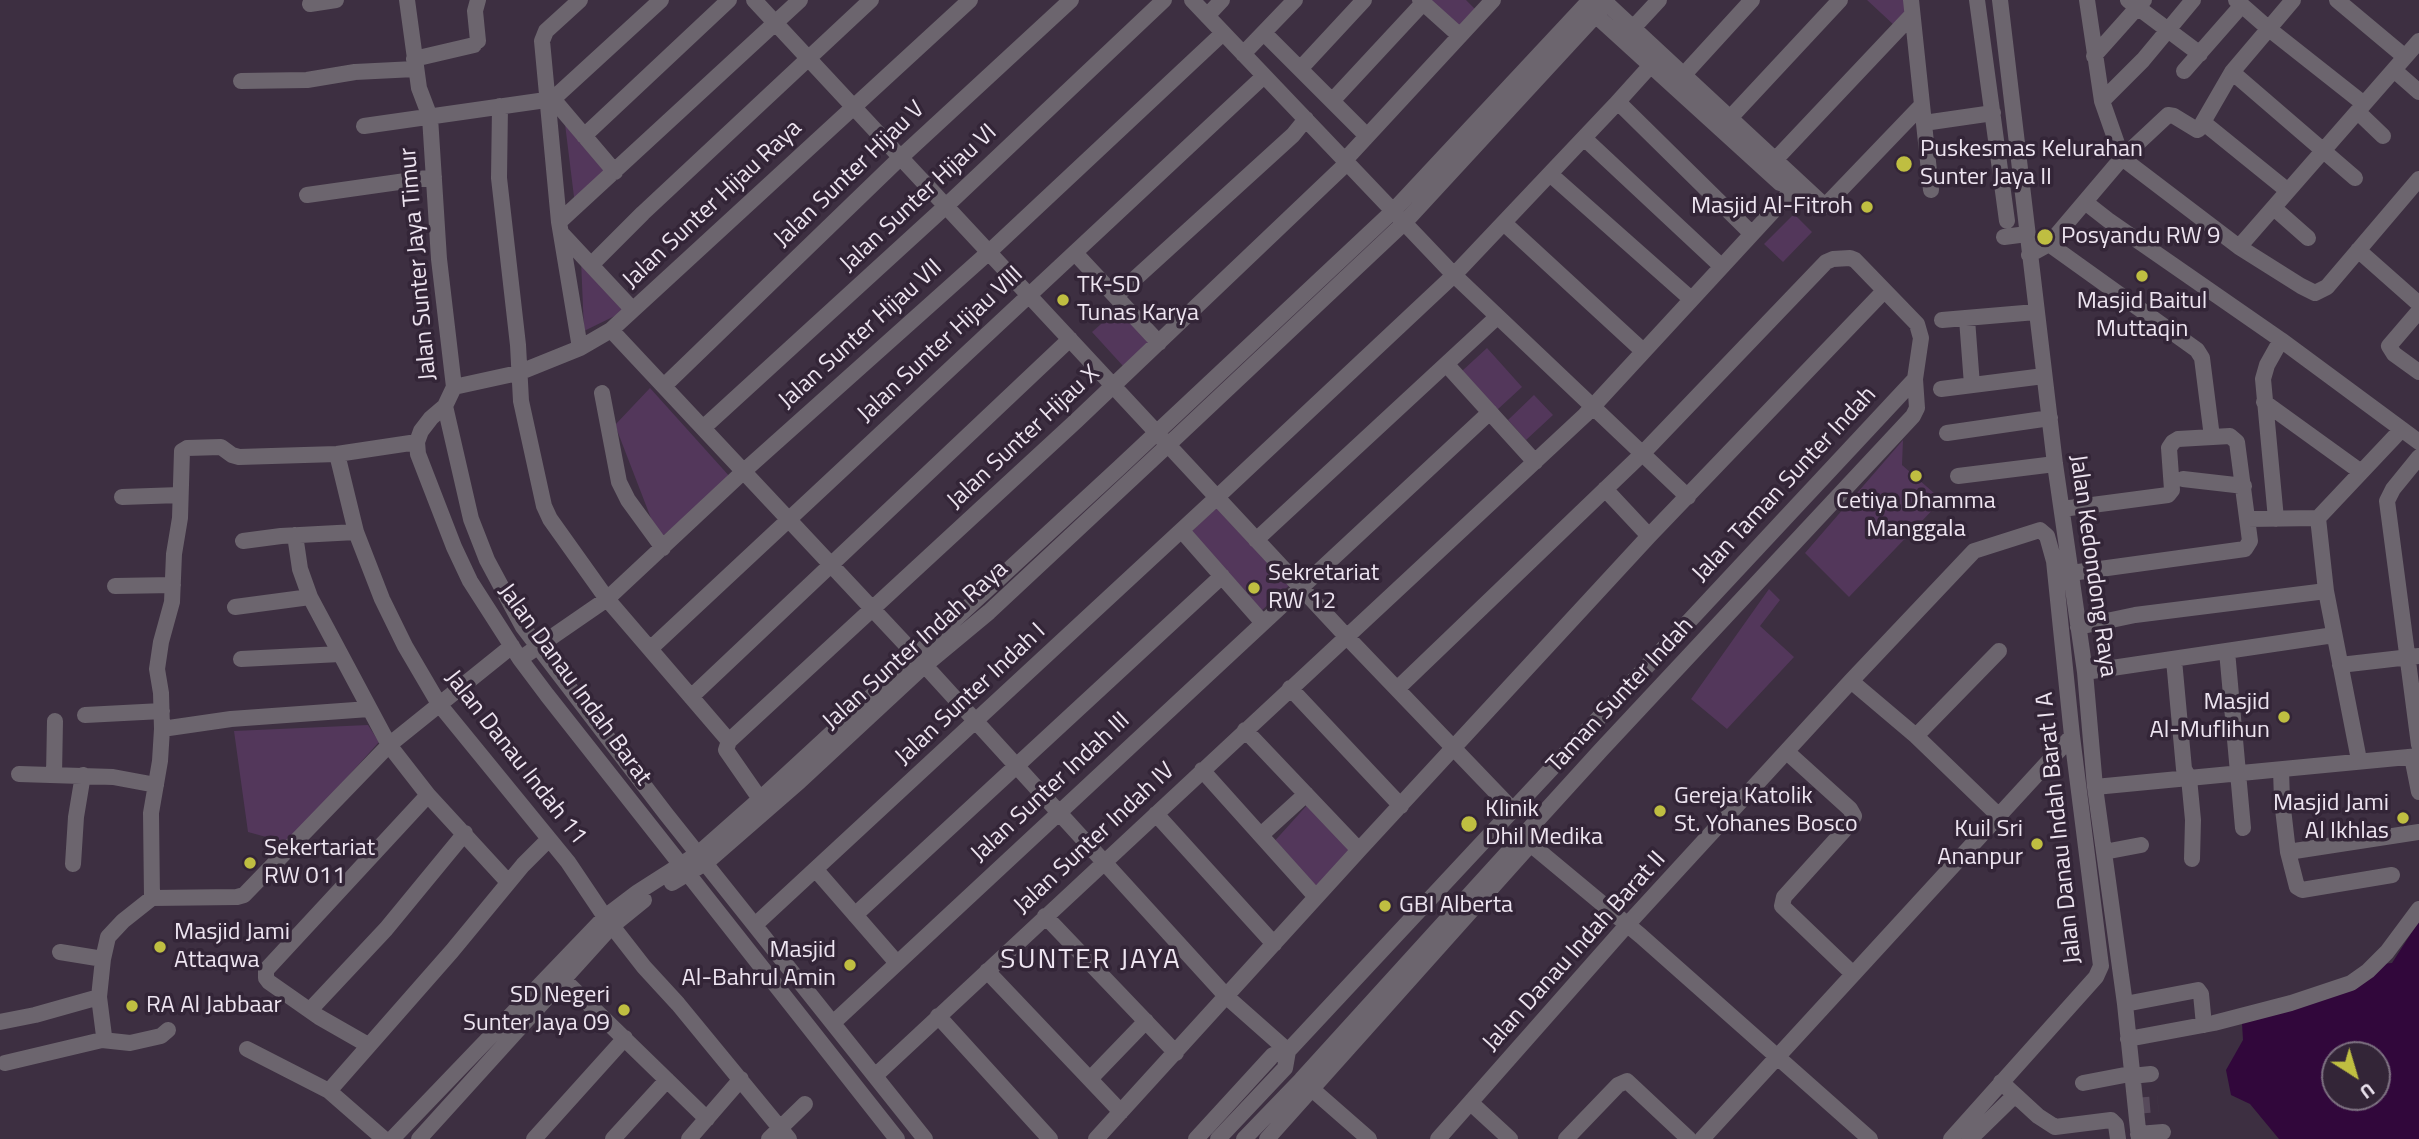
<!DOCTYPE html>
<style>
body{margin:0}
#map{position:relative;width:2419px;height:1139px;overflow:hidden;background:#3d2f41;font-family:"Titillium Web",sans-serif}
canvas{display:block}
.north{position:absolute;left:2321px;top:1041px;width:70px;height:70px;box-sizing:border-box;background:#332537;border:2px solid #7d7181;border-radius:50%;rotate:143deg;font-size:19px;font-weight:700;line-height:28px;text-align:center;color:#ede4f0}
.north::after{content:'';display:block;margin:auto;width:24px;height:32px;background:#bfbe41;clip-path:polygon(50% 0,100% 100%,50% 72%,0 100%)}
</style>
<div id="map">
<canvas width="2419" height="1139"></canvas>
<div class="north">U</div>
</div>
<script>
const context = document.querySelector('canvas').getContext('2d');
context.lineJoin = 'round';
function paint(path, color) { context.fillStyle = color; context.fill(path, 'evenodd'); }
const toPath = rows => new Path2D(rows.map(r => 'M' + r).join(''));
function stroke(path, color, width, dash) { context.strokeStyle = color; context.lineWidth = width; context.lineCap = dash ? 'butt' : 'round'; context.setLineDash(dash || []); context.stroke(path); }
function write(font, color, halo, rows, align = 'center') {
  context.font = font + ' "Titillium Web",sans-serif'; context.lineWidth = 7; context.setLineDash([]); context.textBaseline = 'middle'; context.strokeStyle = halo; context.fillStyle = color; for (const [text, x, y, turn = 0] of rows) {
    context.save(); context.translate(x, y); context.rotate((+turn || 0) * Math.PI / 180); context.textAlign = isNaN(turn) ? turn : align; if (halo) context.strokeText(text, 0, 0); context.fillText(text, 0, 0); context.restore();
  }
}
paint(toPath([
 [1431,0,1466,0,1479,13,1461,30],
 [1867,0,1907,0,1909,14,1895,26],
 [565,124,609,172,575,205],
 [1794,214,1812,232,1783,262,1764,244],
 [581,260,627,310,584,331],
 [1119,308,1150,341,1123,366,1092,332],
 [1487,348,1522,387,1497,410,1462,371],
 [650,388,731,478,659,539,615,425],
 [1534,395,1553,415,1526,440,1508,420],
 [1903,440,1902,465,1942,500,1849,597,1805,553],
 [1217,507,1293,582,1260,612,1189,534],
 [1769,589,1780,600,1760,626,1794,657,1727,729,1691,699],
 [368,725,379,742,288,843,248,832,234,731],
 [1309,803,1352,848,1314,890,1271,845]
]), '#53375b');
paint(toPath([
 [2419,921,2419,1139,2279,1139,2250,1104,2231,1095,2226,1070,2243,1040,2242,1023,2381,964,2392,963],
 [2335,1055,2377,1055,2377,1097,2335,1097]
]), '#31073b');
stroke(toPath([
 [2134,1106,2158,1104]
]), '#574a5b', 16, [16, 8]);
stroke(toPath([
 [407,0,419,88,430,117,439,259,454,387,445,406,431,418,421,431,417,442,418,454,454,547,470,581,520,659,547,695,897,1139],
 [580,0,546,31,542,41,559,222,580,348],
 [754,0,1346,636,1512,809],
 [1192,0,1454,275,1688,497],
 [1420,0,1460,36],
 [1603,0,1825,206,1921,106],
 [1911,0,1931,190],
 [1977,0,2007,221],
 [2000,0,2055,464,2085,672,2095,787,2125,1004,2139,1139],
 [2087,0,2102,101,2122,158,2239,247,2301,286,2315,293,2327,287,2419,179],
 [2128,0,2200,54],
 [2236,0,2269,29,2364,104],
 [2337,0,2405,57],
 [310,4,336,0],
 [1591,11,1780,183,1783,184,1792,176],
 [1207,16,1222,0],
 [1633,28,1659,0],
 [1264,33,1367,136],
 [478,41,475,11,478,0],
 [1243,54,1295,0],
 [2094,56,2144,0],
 [414,59,474,45],
 [1300,69,1364,0],
 [2394,70,2419,92],
 [2184,71,2242,5],
 [2232,72,2355,178],
 [241,81,307,80,355,72,415,69],
 [1678,81,1752,0],
 [553,99,661,0],
 [1332,101,1423,3],
 [2102,101,2143,60,2193,0],
 [1618,102,1751,233],
 [500,106,499,178,518,345,521,401,544,506,550,519,607,599,729,741,726,750,760,799],
 [2358,112,2383,136],
 [1730,118,1840,0],
 [1924,123,1993,113],
 [2204,123,2288,191],
 [364,126,553,99,615,172],
 [584,136,729,0],
 [1584,138,1721,266],
 [1345,160,1493,0],
 [1775,160,1912,15],
 [1550,174,1691,299],
 [307,195,434,177],
 [2085,202,2108,220,2281,340,2419,442],
 [2274,208,2308,238],
 [559,222,800,0],
 [1504,223,1643,351],
 [563,235,633,310],
 [2004,237,2027,234],
 [2049,244,2197,350,2202,358,2212,437],
 [2239,247,2419,41],
 [2358,250,2419,304],
 [1075,253,1159,343],
 [2029,255,2049,244,2122,158,2168,115,2174,116,2197,130,2199,129,2232,72,2293,0],
 [591,265,643,213,871,0],
 [1116,296,1293,135,1306,119],
 [2419,311,2389,346,2394,354,2419,372],
 [1967,319,1972,385],
 [1942,320,2036,312],
 [611,330,909,648,1227,997,1288,1051],
 [1447,365,1535,462],
 [664,386,901,157,1071,0],
 [454,387,518,373,580,348,611,330,970,0],
 [1941,389,2044,376],
 [602,393,619,482,628,500,663,548],
 [2264,402,2361,472],
 [445,406,471,519,487,560,523,627,666,814,925,1139],
 [703,428,946,206,1164,0],
 [1947,433,2050,418],
 [337,454,356,532,382,599,405,646,439,704,568,862,605,917,644,967,678,1004,789,1139],
 [2419,457,2393,489,2387,501,2419,745],
 [1958,476,2055,464],
 [2183,479,2244,486],
 [1605,489,1649,536],
 [122,497,180,495],
 [2062,509,2168,495,2172,490,2169,448,2173,442,2178,439,2230,436,2237,442,2250,541,2245,549,2071,573],
 [2247,519,2318,518],
 [2276,519,2263,379,2267,365,2281,340],
 [1182,531,1263,623],
 [295,535,300,569,310,597,389,745,428,795,508,882],
 [1256,540,1497,317],
 [243,541,281,536,356,532],
 [115,586,173,585],
 [235,607,310,597],
 [2078,627,2135,615,2326,591],
 [650,649,1264,76],
 [2227,651,2243,828],
 [241,659,340,654],
 [520,659,607,599,744,471,989,252,1223,33],
 [2174,660,2184,769,2189,778,2193,820,2192,859],
 [2340,665,2419,656],
 [2085,672,2334,635],
 [1851,681,1916,736,1998,815],
 [1290,688,1401,806],
 [691,697,1070,339],
 [85,715,162,711],
 [162,729,231,719,369,709],
 [1245,730,1359,850],
 [1916,736,1999,651],
 [729,741,1076,421,1347,163],
 [1787,752,1850,809,1854,816,1849,825,1784,897,1782,906,1852,973],
 [2412,757,2419,792],
 [2359,760,2326,591,2318,518,2401,430],
 [1202,770,1316,897],
 [2281,770,2282,800,2288,852,2297,887,2302,890,2392,875],
 [19,774,113,777,156,785],
 [54,775,55,721],
 [2095,787,2419,756],
 [1156,814,1274,944],
 [1261,835,1306,794],
 [1522,837,1641,936,1870,1139],
 [2104,852,2141,845],
 [2288,852,2419,832],
 [73,864,76,817,83,775],
 [816,870,897,963],
 [672,883,707,862,800,781,924,666,989,612,1168,445,1405,222,1607,3],
 [152,898,151,813,160,761,162,729,161,693,157,669,161,642,172,602,174,554,180,518,182,451,187,448,221,447,232,455,239,457,337,454,417,442],
 [152,898,237,897,244,895,389,745,512,646],
 [855,915,1222,576],
 [1045,916,1176,1053],
 [755,925,1213,501,1454,275,1615,105,1661,54],
 [60,952,103,959],
 [987,971,1121,1112],
 [564,980,707,1119],
 [2125,1004,2198,990,2201,994,2204,1025],
 [310,1010,386,929,465,833],
 [938,1016,1050,1139],
 [0,1022,35,1015,99,997],
 [833,1023,1490,412],
 [2128,1039,2214,1023,2291,1003,2351,983,2368,971,2387,952,2419,909],
 [102,1040,130,1043,161,1036,168,1030],
 [368,1045,319,1017,269,982,266,978,266,970,428,795],
 [247,1049,329,1091,384,1139],
 [5,1063,102,1040,104,1036,99,997,103,959,108,937,123,921,152,898],
 [875,1076,1585,415,1799,183],
 [2131,1076,2151,1074],
 [1090,1079,1146,1021],
 [2001,1082,2038,1116,2055,1127,2111,1120,2116,1125,2118,1139],
 [1305,1083,1369,1139],
 [2083,1083,2130,1074],
 [329,1091,452,951,523,865,549,839],
 [1471,1103,1510,1139],
 [2138,1134,2163,1132],
 [392,1139,605,917,638,892,699,853,760,799,1119,468,1394,210,1590,0],
 [419,1139,612,926,644,900],
 [534,1139,625,1038],
 [613,1139,667,1080],
 [689,1139,741,1079],
 [769,1139,805,1104],
 [1096,1139,1359,850,1649,536,1884,291],
 [1196,1139,1273,1055,1288,1051,1915,379],
 [1218,1139,1285,1068,1288,1051],
 [1244,1139,1301,1080,1601,750,1913,416,1917,408,1915,379,1921,338,1917,324,1855,260,1850,258,1833,259,1826,262,1642,454,1397,689],
 [1267,1139,1530,845],
 [1438,1139,1627,925,1851,681,1974,551,2040,530,2047,536,2054,561,2072,736,2101,966,2096,977,1951,1139],
 [1566,1139,1618,1085,1627,1081,1689,1139],
 [1702,1139,2072,736],
 [1970,1139,2015,1095]
]), '#6c656e', 16);
for (const [x, y, r, color] of [
 [1904,164,9,"#bfbe41"],
 [1867,207,7,"#bfbe41"],
 [2045,237,9,"#bfbe41"],
 [2142,276,7,"#bfbe41"],
 [1063,300,7,"#bfbe41"],
 [1916,476,7,"#bfbe41"],
 [1254,588,7,"#bfbe41"],
 [2284,717,7,"#bfbe41"],
 [1660,811,7,"#bfbe41"],
 [2403,818,7,"#bfbe41"],
 [1469,824,9,"#bfbe41"],
 [2037,844,7,"#bfbe41"],
 [250,863,7,"#bfbe41"],
 [1385,906,7,"#bfbe41"],
 [160,947,7,"#bfbe41"],
 [850,965,7,"#bfbe41"],
 [132,1006,7,"#bfbe41"],
 [624,1010,7,"#bfbe41"]
]) { const dot = new Path2D(); dot.arc(x, y, r, 0, 2 * Math.PI); context.fillStyle = color; context.fill(dot); stroke(dot, '#332537', 2.5); }
write('24px', '#ede4f0', '#332537', [
 ["Puskesmas Kelurahan",1920,150],
 ["Sunter Jaya II",1920,178],
 ["Masjid Al-Fitroh",1853,207,"right"],
 ["Posyandu RW 9",2061,237],
 ["TK-SD",1077,286],
 ["Tunas Karya",1077,314],
 ["Masjid Baitul",2142,302,"center"],
 ["Muttaqin",2142,330,"center"],
 ["Cetiya Dhamma",1916,502,"center"],
 ["Manggala",1916,530,"center"],
 ["Sekretariat",1268,574],
 ["RW 12",1268,602],
 ["Masjid",2270,703,"right"],
 ["Al-Muflihun",2270,731,"right"],
 ["Gereja Katolik",1674,797],
 ["St. Yohanes Bosco",1674,825],
 ["Masjid Jami",2389,804,"right"],
 ["Al Ikhlas",2389,832,"right"],
 ["Klinik",1485,810],
 ["Dhil Medika",1485,838],
 ["Kuil Sri",2023,830,"right"],
 ["Ananpur",2023,858,"right"],
 ["Sekertariat",264,849],
 ["RW 011",264,877],
 ["GBI Alberta",1399,906],
 ["Masjid Jami",174,933],
 ["Attaqwa",174,961],
 ["Masjid",836,951,"right"],
 ["Al-Bahrul Amin",836,979,"right"],
 ["SD Negeri",610,996,"right"],
 ["Sunter Jaya 09",610,1024,"right"],
 ["RA Al Jabbaar",146,1006]
], 'left');
write('24px', '#ede4f0', '#332537', [
 ["Jalan Sunter Hijau V",850,175,-44],
 ["Jalan Sunter Hijau VI",919,199,-43],
 ["Jalan Sunter Hijau Raya",713,205,-43],
 ["Jalan Sunter Jaya Timur",419,264,-95],
 ["Jalan Sunter Hijau VII",861,335,-42],
 ["Jalan Sunter Hijau VIII",941,345,-43],
 ["Jalan Sunter Hijau X",1024,438,-43],
 ["Jalan Taman Sunter Indah",1785,485,-47],
 ["Jalan Kedondong Raya",2092,566,82],
 ["Jalan Sunter Indah Raya",916,646,-42],
 ["Jalan Danau Indah Barat",574,685,54],
 ["Jalan Sunter Indah I",971,695,-43],
 ["Taman Sunter Indah",1621,696,-47],
 ["Jalan Danau Indah 11",515,758,52],
 ["Jalan Sunter Indah III",1051,788,-43],
 ["Jalan Danau Indah Barat I A",2060,828,-96],
 ["Jalan Sunter Indah IV",1095,839,-43],
 ["Jalan Danau Indah Barat II",1575,952,-48]
]);
context.letterSpacing = '2px';
write('28px', '#ede4f0', '#332537', [
 ["SUNTER JAYA",1091,961]
]);
context.letterSpacing = '0px';
</script>
